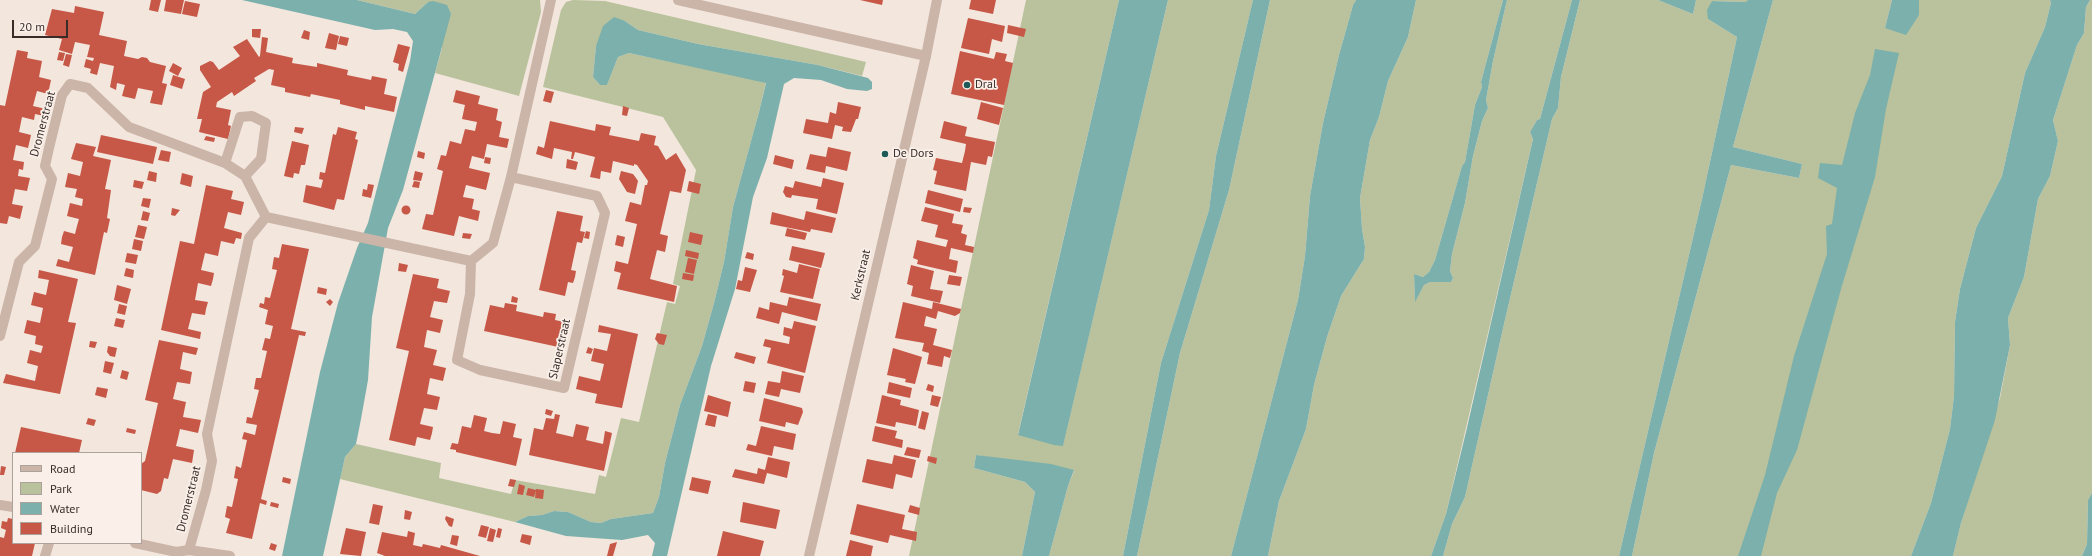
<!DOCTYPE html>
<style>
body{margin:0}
#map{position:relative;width:2092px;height:556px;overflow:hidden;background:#f2e6dd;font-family:"PT Sans",sans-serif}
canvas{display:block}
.legend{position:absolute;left:12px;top:452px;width:130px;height:92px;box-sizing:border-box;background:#faf0e9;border:1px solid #aca29c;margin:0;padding:5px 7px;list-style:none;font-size:12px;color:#382c28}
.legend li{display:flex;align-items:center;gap:8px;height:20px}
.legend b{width:20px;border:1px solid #aca29c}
.scale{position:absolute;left:12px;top:20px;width:56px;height:18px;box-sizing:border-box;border:2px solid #382c28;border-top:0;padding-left:5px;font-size:12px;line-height:14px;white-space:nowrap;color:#382c28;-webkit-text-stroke:3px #faf0e9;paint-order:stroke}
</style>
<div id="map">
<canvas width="2092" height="556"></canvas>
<ul class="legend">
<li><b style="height:5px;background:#cbb4a8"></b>Road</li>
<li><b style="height:11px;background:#b9c29c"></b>Park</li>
<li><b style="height:11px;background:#7bb0ac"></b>Water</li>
<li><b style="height:11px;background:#c75746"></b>Building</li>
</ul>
<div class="scale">20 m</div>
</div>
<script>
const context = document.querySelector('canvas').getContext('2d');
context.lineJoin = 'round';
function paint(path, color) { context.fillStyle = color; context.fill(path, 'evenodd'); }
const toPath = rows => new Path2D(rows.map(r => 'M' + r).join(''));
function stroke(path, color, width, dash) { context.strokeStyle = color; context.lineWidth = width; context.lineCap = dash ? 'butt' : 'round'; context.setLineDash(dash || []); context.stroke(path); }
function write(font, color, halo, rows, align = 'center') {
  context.font = font + ' "PT Sans",sans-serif'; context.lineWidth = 3.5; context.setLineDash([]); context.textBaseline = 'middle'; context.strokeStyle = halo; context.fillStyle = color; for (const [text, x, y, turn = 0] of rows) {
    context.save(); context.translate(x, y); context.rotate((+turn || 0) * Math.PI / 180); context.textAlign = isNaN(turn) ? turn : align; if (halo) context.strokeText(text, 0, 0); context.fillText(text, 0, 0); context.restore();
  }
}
paint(toPath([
 [357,0,540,0,541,12,519,96,435,73,442,48,428,2,415,14],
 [573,0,605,1,866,62,862,76,818,65,698,44,638,30,625,21,596,46,593,77,600,85,607,85,618,57,629,53,766,82,759,112,733,207,724,262,714,303,702,346,680,405,665,463,659,497,653,513,611,519,601,523,591,522,568,512,554,511,542,515,528,516,515,522,340,479,345,457,356,444,441,463,439,478,511,494,515,480,595,494,599,475,606,477,621,418,639,422,667,302,675,304,680,286,673,284,696,170,663,117,543,87,561,10,566,2],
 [1026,0,1119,0,1018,434,1063,445,1168,0,1253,0,1216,156,1209,210,1161,363,1123,556,1049,556,1068,486,1074,471,976,455,974,468,1025,482,1035,492,1022,556,909,556],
 [1270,0,1356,0,1353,5,1339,55,1323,123,1310,196,1305,256,1298,300,1231,556,1137,556,1180,353,1229,190],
 [1416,0,1503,0,1481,82,1482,87,1475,105,1465,162,1462,166,1435,260,1429,272,1423,277,1414,274,1415,301,1424,285,1430,282,1451,282,1453,278,1450,271,1452,254,1465,203,1473,156,1482,121,1488,108,1486,100,1493,61,1507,0,1572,0,1540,119,1537,120,1530,132,1533,139,1446,514,1431,556,1268,556,1279,501,1306,429,1314,385,1327,337,1341,296,1364,259,1365,247,1362,229,1360,198,1370,140,1379,117,1388,81,1408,37],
 [1580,0,1658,0,1693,14,1696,0,1748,0,1747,2,1712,1,1708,19,1737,37,1702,199,1619,556,1443,556,1452,524,1465,497,1504,324,1552,119,1558,108,1561,77],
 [1773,0,1892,0,1885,28,1919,15,1919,0,2050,0,2051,3,2045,27,2025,73,2002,176,1976,228,1960,289,1955,322,1954,396,1950,429,1931,503,1911,556,1632,556,1654,453,1731,165,1799,178,1802,164,1733,147],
 [2090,0,2092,0,2092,493,2088,500,2087,544,2082,556,1953,556,1961,523,2000,398,2010,345,2008,318,2024,277,2038,199,2050,176,2058,141,2053,120,2077,45,2084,33,2086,7]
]), '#b9c29c');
paint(toPath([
 [242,0,357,0,415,14,428,2,433,1,447,5,451,14,403,190,388,228,372,317,368,380,361,419,356,444,345,457,323,556,282,556,320,372,338,303,357,248,368,223,410,61,413,41,407,32,393,29,375,30],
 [1119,0,1168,0,1063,446,1054,445,1018,435],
 [1253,0,1270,0,1229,190,1180,353,1137,556,1123,556,1161,363,1209,210,1216,156],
 [1356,0,1416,0,1408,37,1388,81,1379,117,1370,140,1360,198,1362,229,1365,247,1364,259,1341,296,1327,337,1314,385,1306,429,1279,501,1268,556,1231,556,1298,300,1305,256,1310,196,1323,123,1339,55,1353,5],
 [1503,0,1507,0,1493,61,1486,100,1488,108,1482,121,1473,156,1465,203,1452,254,1450,271,1453,278,1451,282,1430,282,1424,285,1415,302,1414,274,1423,277,1429,272,1435,260,1462,166,1465,162,1475,105,1482,87,1481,82],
 [1572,0,1580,0,1561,77,1558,108,1552,119,1504,324,1465,497,1452,524,1443,556,1431,556,1446,514,1466,432,1533,139,1530,132,1537,120,1540,119],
 [1658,0,1696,0,1693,14],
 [1748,0,1773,0,1733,147,1802,164,1799,178,1731,165,1654,453,1632,556,1619,556,1702,199,1737,37,1708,19,1707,10,1712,1,1746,2],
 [1892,0,1919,0,1919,15,1906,35,1885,28],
 [2050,0,2090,0,2086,7,2084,33,2077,45,2053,120,2058,141,2050,176,2038,199,2024,277,2008,318,2010,345,1995,420,1961,523,1953,556,1911,556,1931,503,1950,429,1954,396,1955,322,1960,289,1976,228,2002,176,2025,73,2045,27,2051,3],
 [614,17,625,21,638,30,698,44,818,65,868,78,872,82,872,89,867,91,847,89,821,80,794,78,784,84,767,158,753,197,735,289,711,366,667,556,652,556,655,543,648,535,622,540,566,536,515,522,528,516,542,515,554,511,568,512,591,522,601,523,611,519,653,513,659,497,665,463,680,405,702,346,714,303,724,262,733,207,759,112,766,83,629,53,618,57,607,85,600,85,593,77,596,46,603,26],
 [1875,49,1899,53,1886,109,1875,177,1841,289,1797,450,1777,493,1761,556,1738,556,1765,475,1794,356,1827,254,1826,226,1832,224,1837,188,1818,178,1820,163,1842,165,1855,113,1870,75],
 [976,455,1051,464,1074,470,1068,486,1049,556,1022,556,1035,492,1025,482,974,468],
 [2092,493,2092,556,2082,556,2087,544,2088,500]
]), '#7bb0ac');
paint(toPath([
 [151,0,161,0,158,12,149,10],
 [166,0,184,0,181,14,164,11],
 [860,0,883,0,882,5],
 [971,0,996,0,993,14,969,9],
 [185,1,200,4,197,17,182,14],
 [75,6,104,12,99,35,127,41,124,56,138,59,142,57,147,58,150,62,166,66,162,83,167,84,162,105,150,103,153,91,138,88,135,99,122,96,125,85,117,83,116,90,110,87,114,66,100,63,97,75,90,73,91,69,84,67,86,59,93,61,94,58,87,57,90,45,75,42,72,54,59,50,62,39,45,35,52,9,74,13],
 [968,18,1005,26,1002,42,992,39,989,54,961,48],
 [1008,25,1026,29,1024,37,1007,33],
 [252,29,261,29,260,38,252,37],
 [304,30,310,32,309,40,301,38],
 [329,33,339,36,336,50,325,48],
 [340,36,349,38,347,46,338,44],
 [262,37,268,38,266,52,293,58,292,63,317,67,317,63,348,70,347,75,371,80,372,76,387,79,384,94,397,97,394,112,365,106,365,110,340,104,340,100,311,94,310,97,285,92,285,88,271,85,274,70,269,69,254,78,256,81,234,96,232,92,217,102,216,107,231,110,228,125,231,126,228,139,199,132,202,119,197,119,203,92,211,87,200,70,200,66,210,61,213,62,219,70,240,56,233,47,247,39,259,57,260,56],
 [398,44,410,47,403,72,398,70,399,64,393,62],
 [17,50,28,52,27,58,42,61,39,77,51,80,48,94,37,91,33,106,50,110,49,117,35,114,34,120,22,117,19,132,31,135,28,148,16,145,13,160,24,162,23,170,19,169,18,176,30,178,27,191,15,189,12,204,23,206,20,219,9,216,7,224,0,223,0,105,5,106],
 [960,51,994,59,996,52,1007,54,1005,61,1013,63,1004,105,951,94],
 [59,52,65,53,63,61,57,60],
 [66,54,72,55,69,67,63,65],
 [173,63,182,68,178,76,169,71],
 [173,75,185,79,182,89,170,85],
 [456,90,480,96,478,104,498,109,496,120,502,122,499,137,509,139,507,148,487,144,484,159,472,156,469,168,490,173,486,190,466,185,463,197,474,199,472,209,480,211,478,221,459,216,454,236,422,229,426,214,433,215,443,171,437,169,441,155,446,156,450,141,461,144,465,129,475,131,477,122,462,119,465,105,453,102],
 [546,90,554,92,551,103,543,101],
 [838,102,861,107,858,119,856,119,851,132,842,131,843,127,835,125,832,139,803,133,806,119,828,123,830,112,836,114],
 [981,102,1003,108,999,125,977,119],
 [623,106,629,108,627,116,622,115],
 [550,121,595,131,596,124,611,127,609,135,639,141,641,133,656,136,654,145,658,146,666,160,676,153,686,170,681,193,670,191,660,234,668,236,665,252,657,250,650,279,677,286,674,302,617,289,621,273,614,271,616,261,628,264,637,224,625,221,630,202,641,205,645,185,647,185,648,181,637,165,634,164,634,166,613,161,611,173,601,171,600,179,590,177,595,157,575,152,573,159,571,159,572,152,554,148,552,159,536,154,538,146,544,148],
 [944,121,967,127,965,136,995,142,992,157,988,156,986,165,971,162,966,191,934,184,937,171,933,170,936,158,962,163,965,151,966,144,940,138],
 [295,127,304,128,302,134,294,132],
 [338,127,357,132,355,139,358,140,344,200,337,199,334,210,303,202,306,185,321,188,323,180,319,179,320,172,325,173,333,134,336,135],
 [101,135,157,147,153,164,97,152],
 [206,136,215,138,214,142,204,140],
 [292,141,309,145,305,165,301,165,299,174,294,173,293,178,284,176],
 [76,143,96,147,93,156,111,160,105,189,111,190,107,218,110,219,107,233,104,232,95,275,56,266,58,259,69,262,73,247,61,244,62,237,64,231,75,234,77,226,79,219,67,216,70,203,82,206,83,199,75,197,77,189,65,187,68,173,80,176,83,162,71,159],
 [828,147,851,152,847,171,826,166,825,173,806,169,810,154,826,157],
 [161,150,171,152,169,162,158,160],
 [418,151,425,153,424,159,417,157],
 [775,155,794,160,792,169,773,164],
 [485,157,491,158,490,164,484,163],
 [567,159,578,162,576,170,566,168],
 [149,171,157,173,156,182,147,180],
 [415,171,423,173,421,181,413,180],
 [621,171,633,174,636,178,638,181,635,194,627,192,619,179],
 [182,173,193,176,191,187,180,184],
 [823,178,844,183,837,214,816,209,818,199,792,195,791,198,786,197,783,192,785,186,793,188,795,181,821,187],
 [134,180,144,182,142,189,133,187],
 [414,181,420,182,419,188,412,187],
 [689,181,701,184,699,194,687,191],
 [368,184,374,185,371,198,362,196,363,189,367,190],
 [206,185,233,191,231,199,244,202,241,215,228,212,224,228,242,233,241,239,236,238,234,244,221,241,218,256,205,253,201,270,214,273,213,279,211,286,198,283,195,300,208,302,206,309,205,315,192,313,188,329,201,332,200,339,161,330,180,241,194,244],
 [928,190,963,199,960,212,925,203],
 [143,198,151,199,149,208,141,206],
 '401.5 210a4.5 4.5 0 1 1 9 0a4.5 4.5 0 1 1-9 0Z',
 [925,207,954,214,952,223,963,225,961,233,967,235,965,245,974,247,973,253,951,248,949,259,958,261,956,273,917,264,918,260,913,258,917,240,946,247,948,240,935,237,938,225,921,221],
 [964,207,972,208,970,213,963,212],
 [172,208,180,210,175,216,171,215],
 [143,211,150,213,148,221,141,220],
 [557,211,583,216,580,231,585,232,582,243,577,242,571,270,576,271,575,277,573,283,568,282,565,296,539,290],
 [806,211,836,218,832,233,811,229,810,232,770,224,772,212,804,220],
 [138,225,147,227,144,239,135,237],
 [787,228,807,233,805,240,785,236],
 [586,231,590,232,589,239,584,238],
 [690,232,703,235,701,245,688,242],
 [463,233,472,234,470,239,462,238],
 [617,235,625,237,623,247,615,245],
 [134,239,143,241,141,251,132,249],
 [282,244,309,249,291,329,306,332,305,336,299,335,261,499,267,501,266,505,260,503,252,539,226,533,230,519,225,517,227,506,232,507,238,479,234,478,236,466,241,468,247,440,242,439,244,432,255,435,257,425,246,423,247,417,252,418,259,390,254,389,256,378,261,378,267,351,262,350,265,338,270,339,273,326,265,324,268,310,259,307,260,303,264,304,265,297,270,298,277,270,272,269,274,257,279,258],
 [792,246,825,253,821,268,789,260],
 [686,250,699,253,698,259,685,256],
 [747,252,754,254,753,260,745,258],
 [127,253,138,255,136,264,125,262],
 [688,258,697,260,694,274,685,272],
 [399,263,408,265,406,272,398,271],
 [799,264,820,269,813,299,780,292,784,276,782,275,783,269,797,273],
 [911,265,934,271,930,289,943,291,940,303,911,296,913,286,907,284],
 [745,267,757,270,750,292,736,289,738,280,742,281],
 [126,268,134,270,133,278,124,276],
 [39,270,78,279,68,322,76,323,60,394,3,383,6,374,35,381,38,366,27,363,30,350,41,353,43,346,35,344,36,336,24,333,27,320,40,323,43,308,31,305,34,292,46,295,49,280,38,278],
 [683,273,694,275,693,281,682,279],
 [413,274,439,279,437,288,450,291,447,303,434,301,430,317,443,320,440,333,427,330,424,347,437,350,433,365,446,368,443,381,430,378,427,394,440,397,437,410,424,408,420,424,433,427,432,433,430,440,417,437,415,446,389,440,409,351,396,348],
 [949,275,962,277,960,286,947,284],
 [117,285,131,289,127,304,114,300],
 [318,287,327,289,326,295,317,293],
 [512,296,518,298,517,303,511,302],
 [789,297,821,304,817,321,782,312,779,324,756,318,759,307,769,310,770,302,787,306],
 [330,299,333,302,330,306,326,302],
 [903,302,932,309,933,302,961,309,960,313,955,316,938,311,936,319,926,316,924,326,937,329,933,345,952,350,950,358,944,356,942,367,927,364,929,353,922,351,924,343,895,338],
 [505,303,517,305,516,311,543,317,544,312,556,314,555,320,569,323,563,348,484,331,490,305,504,308],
 [119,304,127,306,125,315,117,313],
 [116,318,125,320,123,328,114,326],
 [794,321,816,326,805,373,767,363,771,348,763,346,765,339,789,344,790,337,783,335,784,327,792,329],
 [599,325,638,334,622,408,595,403,597,394,576,389,579,376,600,381,604,364,591,361,594,348,607,351,611,334,598,332],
 [657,333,667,335,664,345,659,344,655,339],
 [159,340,198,348,196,355,183,352,180,369,192,372,190,384,177,382,173,399,186,402,183,417,201,420,198,433,180,429,178,438,176,446,194,450,192,463,173,459,168,479,164,478,161,491,157,494,141,490,141,464,145,461,158,403,145,400],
 [90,341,97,342,95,348,89,347],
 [108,346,117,348,115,357,110,356,107,352],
 [588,347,593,349,591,354,586,353],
 [893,348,922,357,915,384,905,382,906,379,887,375],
 [736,352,756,357,754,364,734,358],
 [105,361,114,363,111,374,103,372],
 [122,370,129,372,127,380,120,378],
 [782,371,804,376,800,393,781,389,779,397,765,394,768,381,780,383],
 [745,381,756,383,754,393,743,391],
 [889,382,912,388,910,398,887,393],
 [928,384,934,386,933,392,926,390],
 [97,387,108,389,106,398,95,395],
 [708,395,731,402,728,417,704,411],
 [882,395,901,400,900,405,919,410,916,426,896,422,895,427,876,423],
 [932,395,941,397,938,407,930,405],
 [764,398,802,408,803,412,798,425,786,422,785,427,759,421],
 [546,409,553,411,551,416,545,414],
 [922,411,929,413,925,430,918,428],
 [555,414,560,415,556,433,573,437,576,424,589,427,586,440,603,444,605,431,612,433,604,471,529,455,534,428,543,430,546,418,554,419],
 [708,414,717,416,715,427,705,425],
 [474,415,487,418,484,431,492,433,500,434,503,421,516,424,513,437,522,439,516,466,456,452,456,450,450,449,452,443,458,444,462,426,471,428],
 [88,418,96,420,94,426,86,424],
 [761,426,796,434,793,450,774,446,772,456,746,450,748,444,756,446],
 [875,426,897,431,895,438,903,440,902,448,872,441],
 [21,427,82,440,79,453,15,453],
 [127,428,136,430,135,434,126,432],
 [907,447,921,450,919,458,904,455],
 [894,455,916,460,912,478,896,474,893,489,862,482,867,459,892,464],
 [928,456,937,458,936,464,927,461],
 [768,457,790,462,787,478,767,473,764,484,732,477,735,469,757,474,758,468,765,470],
 [1,466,6,467,4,475,0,475],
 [283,477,291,479,290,484,282,482],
 [692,477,711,481,708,494,689,490],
 [510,479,516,480,514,487,508,486],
 [519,484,525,486,523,495,517,494],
 [528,488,536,490,534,497,526,495],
 [536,489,544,490,543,499,535,498],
 [271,502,279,504,278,508,270,506],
 [743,502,780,510,776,529,740,522],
 [373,504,383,506,379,525,369,523],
 [857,504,905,515,902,529,917,532,916,541,890,535,888,543,850,534],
 [910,505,920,508,919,515,908,512],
 [405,510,412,512,410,520,404,519],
 [446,516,454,519,452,527,449,526,445,519],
 [8,518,13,519,13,543,35,543,32,556,0,556,0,537,4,538,6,530,1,528,2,521,7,522],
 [481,525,489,527,486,538,478,536],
 [346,528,366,532,361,556,340,554],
 [490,528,496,530,493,542,487,541],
 [498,528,502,529,500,538,496,537],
 [408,531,415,533,413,545,422,547,423,544,440,548,441,545,480,556,385,556,377,553,382,532,407,537],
 [723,531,764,541,760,556,717,556],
 [522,534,532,536,530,545,520,542],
 [452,535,459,536,457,546,450,544],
 [850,540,873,546,871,556,846,556],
 [617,542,613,556,607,556,610,544],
 [271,543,277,545,275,551,269,549]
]), '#c75746');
stroke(toPath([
 [678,0,926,56],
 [225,163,240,117,252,116,266,123,261,159,245,176],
 [511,177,597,196,605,213,564,388,480,370,457,360,470,294,471,261,493,243,511,177,551,0],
 [266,217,471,261],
 [0,336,19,262,35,246,52,179,45,166,49,148,62,95,70,84,88,88,129,127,225,163,245,176,266,217,249,238,207,434,212,461,206,490,189,550],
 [0,505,13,507],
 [135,543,176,552,189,550,230,556],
 [45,556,49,543]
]), '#cbb4a8', 10);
stroke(toPath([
 [809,556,926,56,937,0]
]), '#cbb4a8', 10);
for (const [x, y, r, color] of [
 [967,85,4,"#1d5a57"],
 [885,154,4,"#1d5a57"]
]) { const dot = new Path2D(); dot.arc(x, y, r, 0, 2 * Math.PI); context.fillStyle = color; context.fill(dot); stroke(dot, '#faf0e9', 1.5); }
write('12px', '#382c28', '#faf0e9', [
 ["Dral",975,85],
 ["De Dors",893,154]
], 'left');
write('12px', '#382c28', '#faf0e9', [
 ["Dromerstraat",43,124,-75],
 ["Kerkstraat",861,275,-77],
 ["Slaperstraat",560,349,-77],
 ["Dromerstraat",189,499,-76]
]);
</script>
